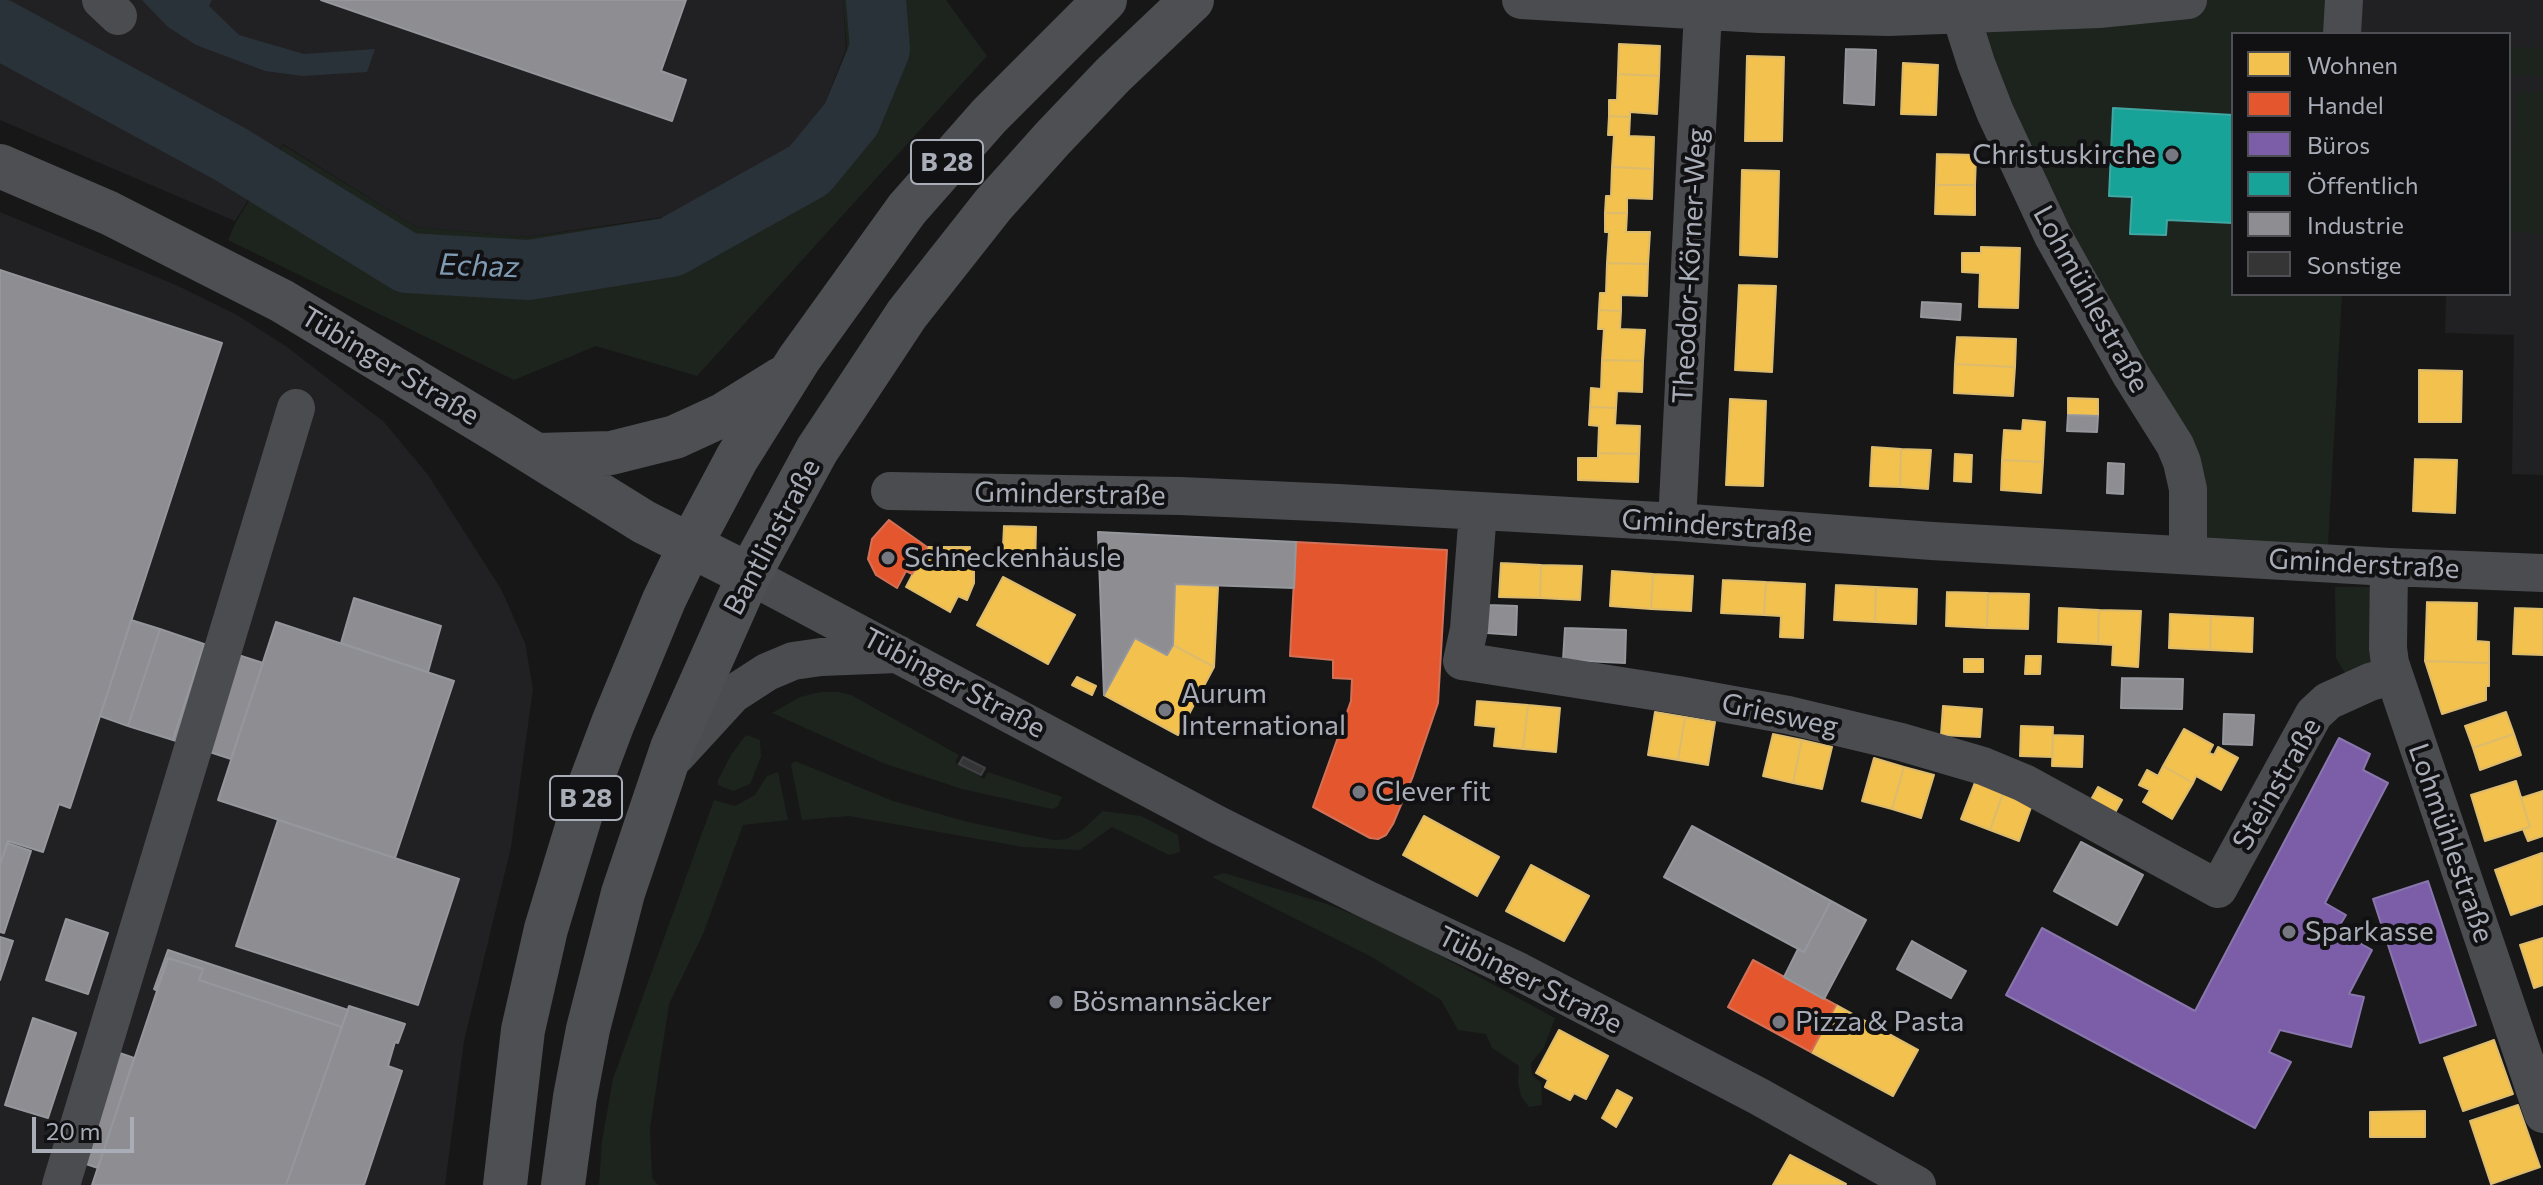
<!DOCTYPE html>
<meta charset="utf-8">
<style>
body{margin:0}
#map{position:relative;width:2543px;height:1185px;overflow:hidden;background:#171717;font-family:Commissioner,sans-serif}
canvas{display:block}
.legend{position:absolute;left:2231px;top:32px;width:280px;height:264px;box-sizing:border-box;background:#111113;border:2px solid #4d4f55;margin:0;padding:10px 14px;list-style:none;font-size:24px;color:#a8adb8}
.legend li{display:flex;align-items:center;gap:16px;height:40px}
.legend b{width:40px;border:2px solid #4d4f55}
.scale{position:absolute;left:32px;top:1117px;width:102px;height:36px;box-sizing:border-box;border:4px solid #a8adb8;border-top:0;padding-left:10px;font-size:24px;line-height:28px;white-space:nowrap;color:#a8adb8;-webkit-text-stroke:6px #111113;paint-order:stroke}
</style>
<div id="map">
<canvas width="2543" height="1185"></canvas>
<ul class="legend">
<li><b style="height:22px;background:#f2c14e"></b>Wohnen</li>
<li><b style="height:22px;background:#e4572e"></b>Handel</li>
<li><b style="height:22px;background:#7b5ea7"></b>Büros</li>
<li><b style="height:22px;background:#17a398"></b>Öffentlich</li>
<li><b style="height:22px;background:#8d8d92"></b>Industrie</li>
<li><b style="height:22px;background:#353536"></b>Sonstige</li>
</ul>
<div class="scale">20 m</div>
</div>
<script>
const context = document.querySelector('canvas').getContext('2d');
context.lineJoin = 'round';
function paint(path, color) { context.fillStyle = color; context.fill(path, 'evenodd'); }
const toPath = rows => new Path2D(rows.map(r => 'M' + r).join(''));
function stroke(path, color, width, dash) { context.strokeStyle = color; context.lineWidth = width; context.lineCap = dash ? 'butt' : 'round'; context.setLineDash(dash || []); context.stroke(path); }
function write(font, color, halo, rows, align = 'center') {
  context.font = font + ' Commissioner,sans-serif'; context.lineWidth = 8; context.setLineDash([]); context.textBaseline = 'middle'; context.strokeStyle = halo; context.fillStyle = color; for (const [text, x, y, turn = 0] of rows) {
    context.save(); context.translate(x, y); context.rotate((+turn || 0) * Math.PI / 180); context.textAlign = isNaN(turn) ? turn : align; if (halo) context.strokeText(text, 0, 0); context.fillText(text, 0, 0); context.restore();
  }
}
paint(toPath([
 [0,0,843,0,846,49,823,108,793,147,664,217,526,237,416,227,283,144,235,221,0,120],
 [2362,0,2543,0,2543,475,2512,474,2514,335,2445,333,2446,294,2509,294,2509,34,2360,34],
 [0,212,176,285,237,315,287,347,384,422,428,475,501,589,525,643,533,689,511,847,464,1041,445,1185,0,1185]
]), '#212123');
paint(toPath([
 [843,0,946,0,987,56,697,376,596,346,514,380,228,240,236,222,283,145,416,227,527,237,665,218,794,148,824,107,847,49],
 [2188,0,2362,0,2360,34,2233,34,2233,294,2342,294,2327,563,2188,555,2189,522,1960,16],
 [2509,47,2543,48,2543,76,2509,75],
 [2516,92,2543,93,2543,234,2509,232],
 [2335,587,2378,587,2377,663,2345,673,2336,658],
 [821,692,838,692,851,695,959,755,955,762,984,779,988,772,1062,797,1058,806,1052,809,962,789,883,763,772,713,800,697],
 [746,735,760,740,761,757,750,784,733,791,718,785,718,780,731,755],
 [795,761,893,801,968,822,1053,840,1067,839,1082,830,1103,811,1141,816,1178,835,1180,852,1169,855,1112,827,1080,850,1023,847,849,816,802,820,791,765],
 [778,772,788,820,743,825,703,934,669,1004,650,1128,652,1178,658,1185,599,1185,602,1141,613,1079,714,800,735,806,755,795,767,776],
 [1224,873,1324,903,1355,915,1413,941,1555,1018,1544,1047,1531,1063,1532,1075,1541,1083,1542,1105,1529,1107,1521,1096,1518,1082,1519,1066,1492,1048,1486,1034,1458,1030,1441,1000,1370,956,1212,877]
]), '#1d241e');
paint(toPath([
 [142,0,212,0,209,6,239,35,304,54,375,49,367,72,303,76,265,71,196,45,168,27]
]), '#2a3239');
const homes = toPath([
 [1619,44,1660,46,1659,76,1618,74,1619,44],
 [1747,56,1784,57,1782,141,1745,141,1747,56],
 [1903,63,1938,65,1936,115,1901,114,1903,63],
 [1618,74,1659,76,1657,114,1630,112,1630,117,1609,116,1609,100,1617,100,1618,74],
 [1609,116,1630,117,1629,136,1654,137,1653,169,1612,167,1614,135,1608,135,1609,116],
 [1937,154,1976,155,1975,185,1936,185,1937,154],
 [1612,167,1653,169,1652,199,1627,198,1627,213,1605,213,1606,196,1611,196,1612,167],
 [1742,170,1779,171,1777,257,1740,255,1742,170],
 [1936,185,1975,185,1975,215,1935,214,1936,185],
 [1605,213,1627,213,1626,232,1650,232,1648,264,1607,263,1609,232,1605,232,1605,213],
 [1981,247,2020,248,2018,308,1979,307,1980,273,1962,272,1962,253,1981,253,1981,247],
 [1607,263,1648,264,1647,296,1621,295,1621,311,1599,310,1600,293,1606,293,1607,263],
 [1739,285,1776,286,1772,372,1735,370,1739,285],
 [1599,310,1621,311,1620,329,1645,330,1643,361,1602,360,1604,329,1598,329,1599,310],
 [1957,337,2016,339,2015,367,1955,364,1957,337],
 [1602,360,1643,361,1642,392,1617,391,1616,408,1590,407,1591,388,1601,389,1602,360],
 [1955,364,2015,367,2013,396,1954,393,1955,364],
 [2419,370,2462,371,2461,422,2419,422,2419,370],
 [2068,398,2098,399,2098,416,2068,415,2068,398],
 [1730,399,1766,401,1763,486,1726,485,1730,399],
 [1590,407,1616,408,1615,425,1640,426,1639,454,1598,453,1599,426,1589,425,1590,407],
 [2023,420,2045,422,2043,462,2002,460,2004,430,2022,431,2023,420],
 [1872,447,1901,449,1900,487,1870,486,1872,447],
 [1901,449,1931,450,1928,489,1900,487,1901,449],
 [1598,453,1639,454,1638,482,1578,480,1578,458,1598,458,1598,453],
 [1955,454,1972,455,1971,482,1954,481,1955,454],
 [2415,459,2457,460,2455,513,2413,511,2415,459],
 [2002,460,2043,462,2041,493,2001,490,2002,460],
 [1004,526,1036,527,1035,569,1002,567,1004,526],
 [927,547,970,547,970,563,974,563,974,583,967,600,958,596,950,612,906,587,927,547],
 [1501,563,1541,565,1540,598,1499,597,1501,563],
 [1541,565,1582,566,1580,600,1540,598,1541,565],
 [1612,571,1653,574,1651,609,1610,606,1612,571],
 [1653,574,1693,576,1691,611,1651,609,1653,574],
 [1003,577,1075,615,1048,664,977,625,1003,577],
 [1723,580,1766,582,1764,615,1721,613,1723,580],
 [1766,582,1805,584,1803,638,1780,637,1781,616,1764,615,1766,582],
 [1175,584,1218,587,1214,667,1173,645,1175,584],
 [1836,585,1876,587,1875,622,1834,620,1836,585],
 [1876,587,1917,589,1916,624,1875,622,1876,587],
 [1947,592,1988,593,1987,628,1946,626,1947,592],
 [1988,593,2029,594,2028,629,1987,628,1988,593],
 [2427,602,2477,603,2476,641,2489,642,2489,663,2425,661,2427,602],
 [2059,608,2099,610,2098,644,2058,642,2059,608],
 [2515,608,2543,609,2543,655,2513,654,2515,608],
 [2099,610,2141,611,2138,667,2112,665,2113,645,2098,644,2099,610],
 [2170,614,2211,616,2210,650,2169,648,2170,614],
 [2211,616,2253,618,2252,652,2210,650,2211,616],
 [1135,638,1167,655,1173,645,1214,667,1178,735,1104,695,1135,638],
 [2026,656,2041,656,2040,674,2025,674,2026,656],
 [1964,659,1983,659,1983,672,1964,672,1964,659],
 [2425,661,2489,663,2489,686,2486,686,2486,700,2442,714,2425,661],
 [1077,677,1096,686,1092,695,1072,685,1077,677],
 [1477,701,1528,705,1523,749,1494,746,1496,727,1475,725,1477,701],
 [1528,705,1560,708,1556,752,1523,749,1528,705],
 [1943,706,1982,709,1980,737,1941,735,1943,706],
 [1655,712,1685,717,1678,760,1648,755,1655,712],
 [2506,712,2514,734,2473,748,2465,726,2506,712],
 [1685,717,1715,722,1708,765,1678,760,1685,717],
 [2021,726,2053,727,2052,757,2020,756,2021,726],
 [2184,729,2213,745,2209,753,2214,755,2218,747,2238,758,2221,790,2196,776,2193,783,2163,766,2184,729],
 [1773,734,1802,740,1793,783,1763,776,1773,734],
 [2514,734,2521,755,2480,770,2473,748,2514,734],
 [2053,735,2083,736,2082,767,2052,766,2053,735],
 [1802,740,1832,747,1822,789,1793,783,1802,740],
 [1874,758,1904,767,1892,809,1862,801,1874,758],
 [2163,766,2193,783,2172,819,2143,802,2150,790,2139,785,2147,770,2158,776,2163,766],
 [1904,767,1934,775,1921,818,1892,809,1904,767],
 [1977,777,2005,788,1990,830,1961,819,1977,777],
 [2516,781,2530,827,2485,841,2471,795,2516,781],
 [2098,787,2122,800,2112,818,2088,805,2098,787],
 [2005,788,2034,799,2019,841,1990,830,2005,788],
 [2543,791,2543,836,2528,841,2523,829,2530,827,2521,798,2543,791],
 [1424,816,1499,857,1477,896,1403,855,1424,816],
 [2542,853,2543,904,2511,915,2495,870,2542,853],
 [1531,865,1589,896,1564,941,1506,911,1531,865],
 [2543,938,2543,985,2534,988,2520,945,2543,938],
 [1836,1005,1918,1050,1893,1096,1811,1052,1836,1005],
 [1559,1030,1608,1056,1586,1099,1574,1093,1570,1100,1545,1087,1548,1080,1536,1073,1559,1030],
 [2494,1040,2513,1094,2463,1111,2444,1058,2494,1040],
 [1617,1090,1632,1098,1616,1127,1602,1118,1617,1090],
 [2518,1105,2540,1167,2491,1184,2470,1121,2518,1105],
 [2425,1111,2425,1137,2370,1137,2370,1112,2425,1111],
 [1790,1155,1846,1184,1845,1185,1773,1185,1790,1155]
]);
paint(homes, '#f2c14e');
stroke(homes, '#dcbb6e', 2);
const shops = toPath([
 [889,520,927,547,912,574,906,571,897,588,876,575,868,559,872,539,889,520],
 [1296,542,1447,550,1438,703,1413,776,1393,824,1386,835,1378,839,1370,838,1313,807,1351,701,1352,679,1333,678,1333,660,1290,656,1296,542],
 [1753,960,1836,1005,1811,1052,1728,1007,1753,960]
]);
paint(shops, '#e4572e');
stroke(shops, '#d27157', 2);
const offices = toPath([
 [2339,738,2370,754,2363,770,2388,783,2325,903,2346,915,2337,930,2372,950,2349,994,2364,997,2351,1047,2280,1030,2269,1052,2291,1062,2255,1128,2006,995,2042,928,2195,1011,2339,738],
 [2428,881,2476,1025,2420,1043,2373,899,2428,881]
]);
paint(offices, '#7b5ea7');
stroke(offices, '#8876ac', 2);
const public = toPath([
 [2113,108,2233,115,2233,223,2167,220,2166,235,2130,234,2132,197,2109,196,2113,108]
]);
paint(public, '#17a398');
stroke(public, '#42a6a2', 2);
const industry = toPath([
 [321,0,686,0,661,71,686,80,672,121,321,0],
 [1846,49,1876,50,1874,105,1844,103,1846,49],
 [0,270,222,343,70,808,59,804,43,852,8,841,0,865,0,270],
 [1922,302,1961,304,1960,320,1921,317,1922,302],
 [2068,415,2098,416,2097,432,2067,431,2068,415],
 [2108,463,2124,464,2123,494,2107,493,2108,463],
 [1098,532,1296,542,1294,588,1175,584,1173,645,1167,655,1135,638,1104,695,1098,532],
 [354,598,441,626,428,672,341,643,354,598],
 [1488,605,1517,606,1516,635,1487,633,1488,605],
 [131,620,160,629,128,726,100,716,131,620],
 [276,622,454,681,395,858,218,800,276,622],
 [1565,628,1626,630,1625,663,1563,660,1565,628],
 [160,629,204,644,173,740,128,726,160,629],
 [204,644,263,663,231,759,173,740,204,644],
 [2122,678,2183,679,2182,709,2121,708,2122,678],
 [2224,714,2254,715,2252,745,2223,744,2224,714],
 [278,820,459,879,418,1005,236,946,278,820],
 [1692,826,1831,901,1804,952,1664,877,1692,826],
 [2081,842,2143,875,2117,925,2054,891,2081,842],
 [7,843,31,851,4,933,0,932,0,865,7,843],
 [1831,901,1866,920,1824,999,1784,977,1798,949,1804,952,1831,901],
 [66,919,108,933,88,994,46,980,66,919],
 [0,937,13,941,0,980,0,937],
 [1912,941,1966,971,1951,998,1897,969,1912,941],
 [168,950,348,1010,342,1027,199,980,203,969,168,958,156,990,154,989,168,950],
 [168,958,203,969,199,980,342,1027,286,1185,92,1185,168,958],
 [349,1006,405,1024,398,1043,395,1042,388,1066,402,1071,364,1185,286,1185,349,1006],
 [33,1018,76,1033,48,1118,5,1105,33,1018],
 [114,1051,134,1058,98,1168,77,1161,114,1051]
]);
paint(industry, '#8d8d92');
stroke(industry, '#95979d', 2);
stroke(toPath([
 [0,29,230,154,407,263,529,270,671,247,809,170,851,119,880,49,876,0]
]), '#2a3239', 60);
const building = toPath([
 [963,757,985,768,981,775,959,764,963,757]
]);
paint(building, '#353536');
stroke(building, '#3f4043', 2);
stroke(toPath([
 [101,0,118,16],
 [1521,0,1760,14,1889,17,2099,9,2188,0],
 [1956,0,1976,63,1995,112,2053,236,2131,375,2175,445,2182,462,2188,489,2188,555],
 [2342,34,2344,0],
 [890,491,1180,496,1338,503,1677,522,1932,541,2389,567,2543,573],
 [1478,511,1469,629,1462,661,1678,695,1788,715,1901,742,1983,766,2024,783,2218,889,2314,714,2328,701,2370,682,2394,675],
 [1677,522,1703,11],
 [2389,567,2388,648,2390,663,2543,1114],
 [749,575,1218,825,1366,899,1520,972,1758,1096,1917,1185],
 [676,756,733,694,767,672,793,661,821,657,898,654],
 [61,1185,296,408]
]), '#4b4c50', 38);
stroke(toPath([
 [0,166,109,213,282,301,499,432,644,522,749,575],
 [537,455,611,453,675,437,723,415,781,379],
 [505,1185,523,1030,546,929,590,784,613,723,664,600,690,546,737,458,799,359,907,209,989,116,1105,0],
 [563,1185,575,1097,588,1029,623,893,672,748,749,575,817,450,907,314,993,205,1053,138,1113,75,1192,0]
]), '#4d4f52', 44);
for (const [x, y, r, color] of [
 [2172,155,8,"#757880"],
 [888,558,8,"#757880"],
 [1165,710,8,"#757880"],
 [1359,792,8,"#757880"],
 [2289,932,8,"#757880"],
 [1056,1002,8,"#757880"],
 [1779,1022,8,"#757880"]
]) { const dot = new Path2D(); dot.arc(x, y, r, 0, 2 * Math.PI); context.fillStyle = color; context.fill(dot); stroke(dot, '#111113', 3); }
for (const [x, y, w] of [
 [947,162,72],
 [586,798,72]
]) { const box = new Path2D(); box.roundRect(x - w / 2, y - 22, w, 44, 6); context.fillStyle = '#111113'; context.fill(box); stroke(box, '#a8adb8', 2); }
write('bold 26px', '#a8adb8', null, [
 ["B 28",947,162],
 ["B 28",586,798]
]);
write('28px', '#a8adb8', '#111113', [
 ["Christuskirche",2156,155,"right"],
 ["Schneckenhäusle",904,558],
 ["Aurum",1181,694],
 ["International",1181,726],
 ["Clever fit",1375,792],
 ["Sparkasse",2305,932],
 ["Bösmannsäcker",1072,1002],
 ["Pizza & Pasta",1795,1022]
], 'left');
write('28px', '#a8adb8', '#111113', [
 ["Theodor-Körner-Weg",1690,266,-87],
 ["Lohmühlestraße",2091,299,61],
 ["Tübinger Straße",390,366,31],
 ["Gminderstraße",1070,494,1],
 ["Gminderstraße",1717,526,4],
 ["Bantlinstraße",772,537,-62],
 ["Gminderstraße",2364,564,3],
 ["Tübinger Straße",954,683,28],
 ["Griesweg",1780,715,12],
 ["Steinstraße",2277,784,-60],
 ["Lohmühlestraße",2451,843,71],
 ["Tübinger Straße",1530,980,27]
]);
write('italic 30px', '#7f9bb3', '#111113', [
 ["Echaz",479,266,2]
]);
</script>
